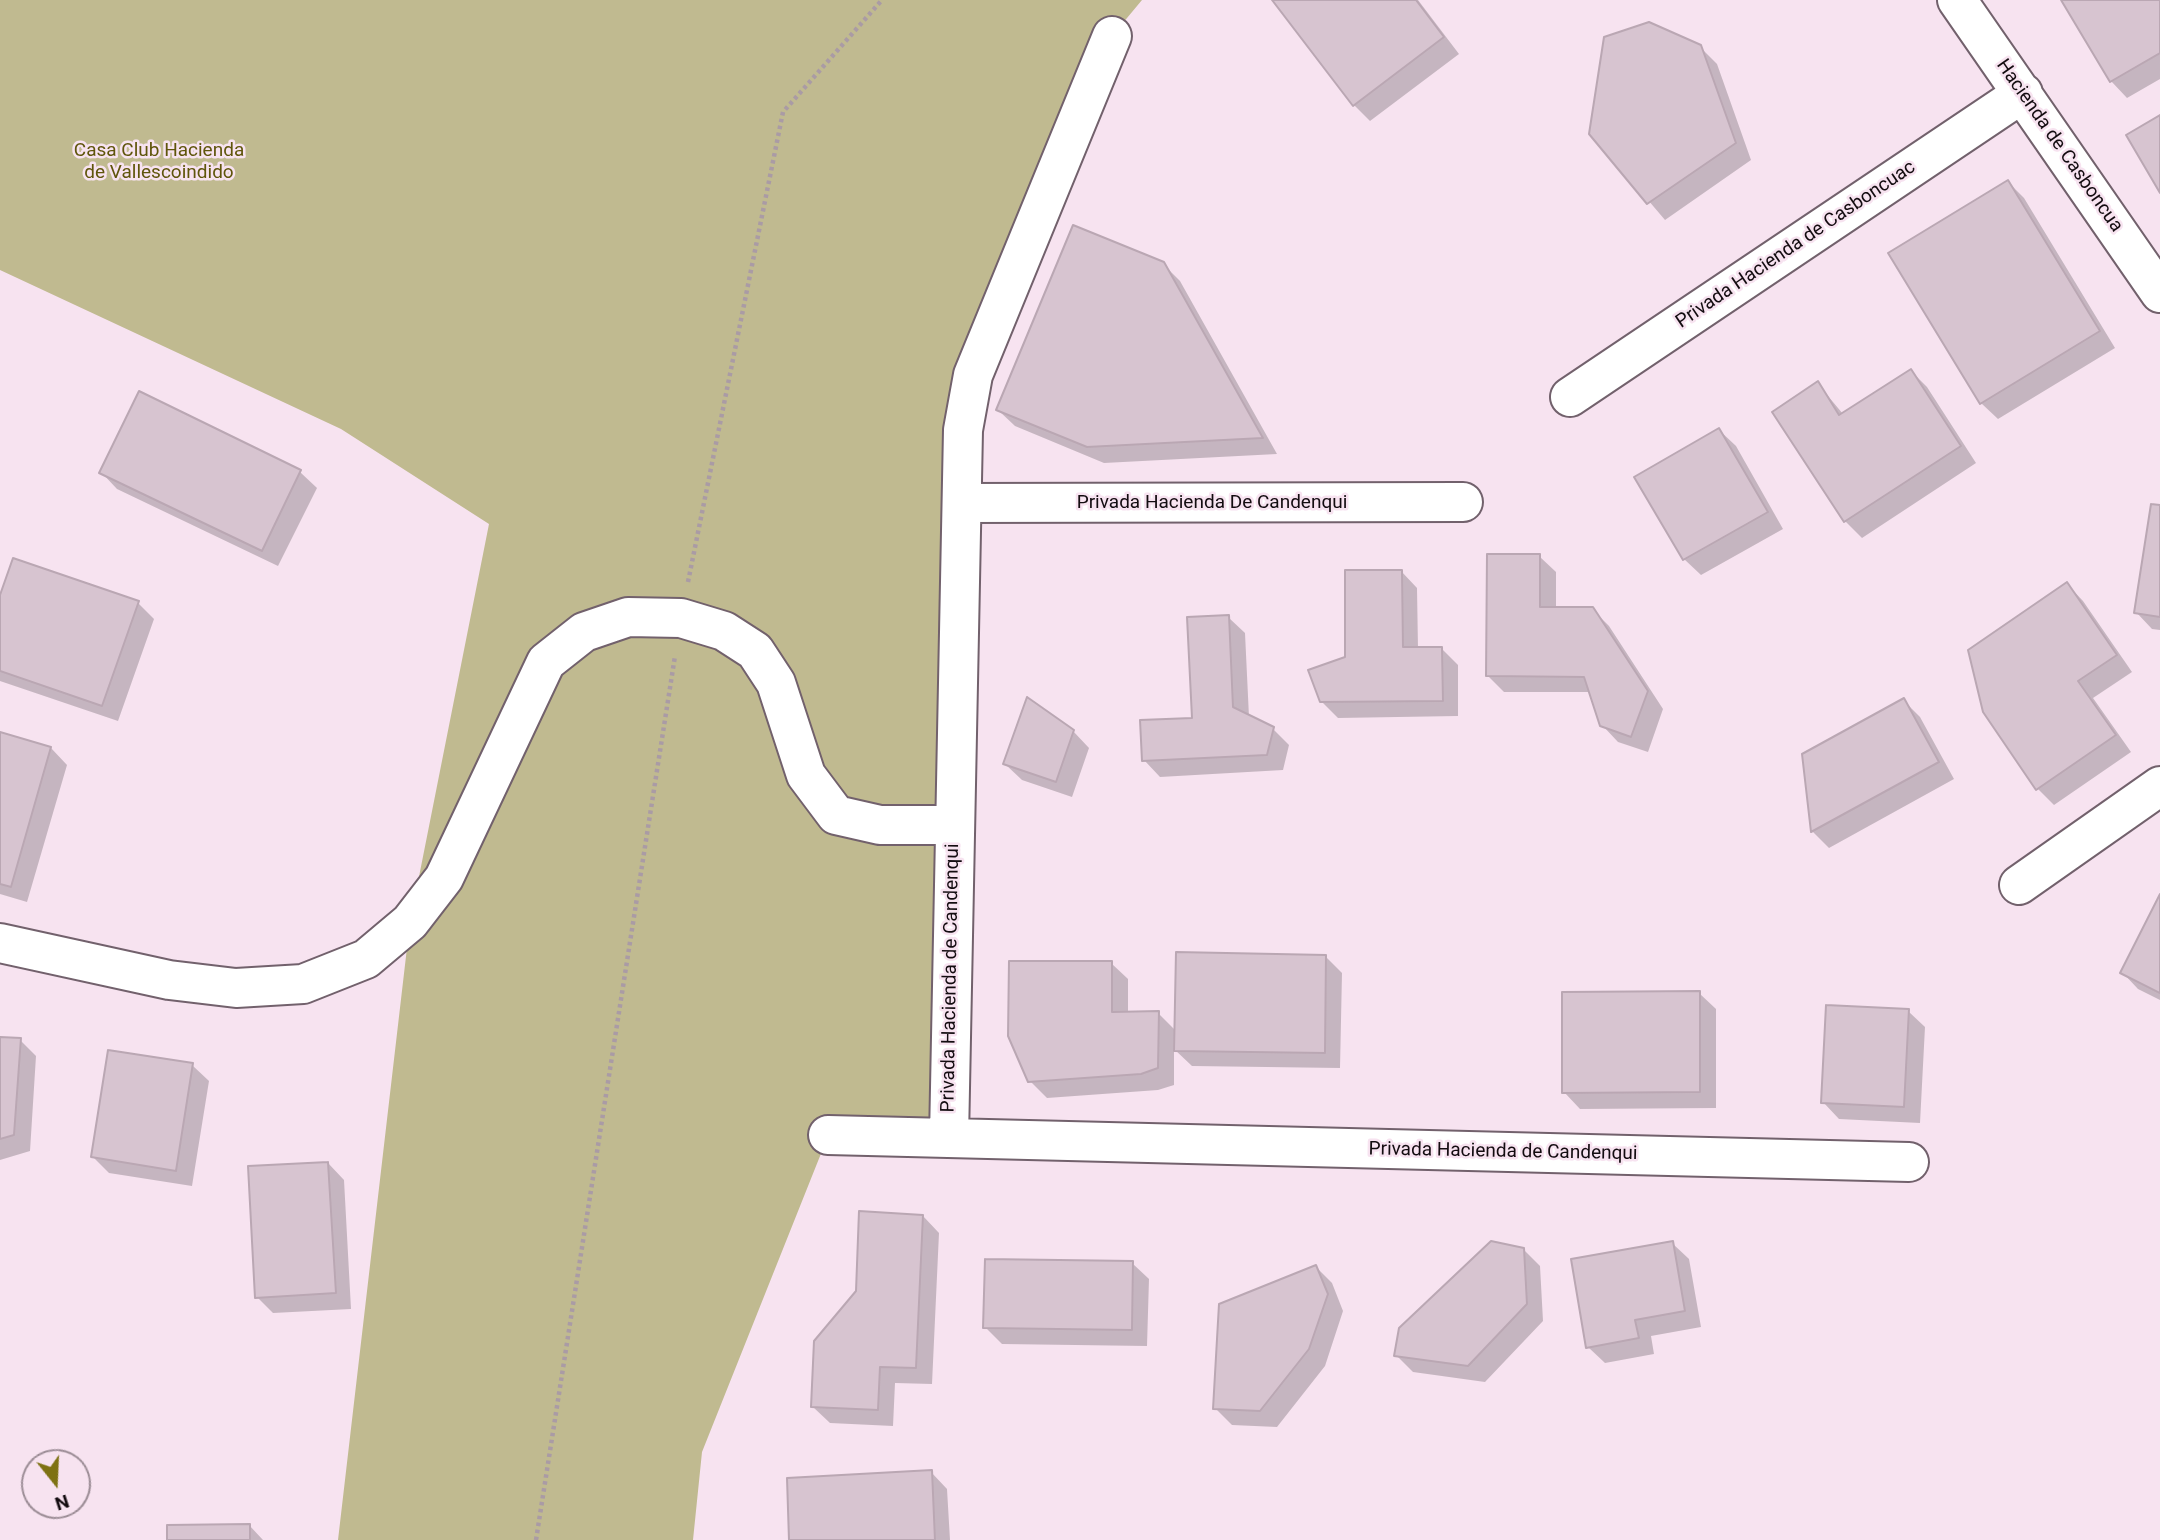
<!DOCTYPE html>
<style>
body{margin:0}
#map{position:relative;width:2160px;height:1540px;overflow:hidden;background:#f7e3f0;font-family:Roboto,sans-serif}
canvas{display:block}
.north{position:absolute;left:21px;top:1449px;width:70px;height:70px;box-sizing:border-box;background:#f7e3f0;border:2px solid #9c8d96;border-radius:50%;rotate:162deg;font-size:19px;font-weight:700;line-height:28px;text-align:center;color:#130c10}
.north::after{content:'';display:block;margin:auto;width:24px;height:32px;background:#7e7213;clip-path:polygon(50% 0,100% 100%,50% 72%,0 100%)}
</style>
<div id="map">
<canvas width="2160" height="1540"></canvas>
<div class="north">N</div>
</div>
<script>
const context = document.querySelector('canvas').getContext('2d');
context.lineJoin = 'round';
function paint(path, color) { context.fillStyle = color; context.fill(path, 'evenodd'); }
const toPath = rows => new Path2D(rows.map(r => 'M' + r).join(''));
function stroke(path, color, width, dash) { context.strokeStyle = color; context.lineWidth = width; context.lineCap = dash ? 'butt' : 'round'; context.setLineDash(dash || []); context.stroke(path); }
function write(font, color, halo, rows, align = 'center') {
  context.font = font + ' Roboto,sans-serif'; context.lineWidth = 5; context.setLineDash([]); context.textBaseline = 'middle'; context.strokeStyle = halo; context.fillStyle = color; for (const [text, x, y, turn = 0] of rows) {
    context.save(); context.translate(x, y); context.rotate((+turn || 0) * Math.PI / 180); context.textAlign = isNaN(turn) ? turn : align; if (halo) context.strokeText(text, 0, 0); context.fillText(text, 0, 0); context.restore();
  }
}
paint(toPath([
 [0,0,1142,0,1112,36,973,375,949,1138,828,1136,702,1452,693,1540,338,1540,410,922,489,524,341,429,0,270]
]), '#c0ba90');
paint(toPath([
 [1274,0,1418,0,1459,54,1370,121,1354,105],
 [2063,0,2160,0,2160,79,2127,98,2111,81],
 [1700,47,1717,64,1751,160,1665,220,1591,133],
 [2008,182,2024,198,2115,348,1998,419,1981,403],
 [1163,264,1180,281,1277,454,1104,463,1015,426,998,410],
 [1911,371,1927,387,1976,463,1862,538,1845,521,1774,412,1818,384,1843,414],
 [140,394,300,472,317,488,278,566,117,489,101,472],
 [1719,430,1736,446,1783,529,1701,575,1684,559],
 [2160,507,2160,630,2152,629,2136,612],
 [1539,556,1556,572,1556,608,1592,609,1609,626,1663,709,1648,752,1618,742,1602,725,1591,692,1504,692,1488,676],
 [1401,571,1417,588,1418,649,1442,649,1458,665,1458,716,1338,718,1321,701],
 [2067,584,2083,601,2132,672,2093,698,2131,752,2054,805,2037,788],
 [0,601,138,603,154,619,118,721,0,681],
 [1228,617,1245,633,1249,717,1273,729,1289,745,1283,770,1160,777,1144,760,1194,719],
 [1903,700,1920,717,1954,779,1829,848,1813,832,1803,755],
 [1073,731,1089,748,1072,797,1022,780,1005,764],
 [0,734,51,748,67,765,27,902,0,894],
 [2160,898,2160,1000,2138,989,2122,972],
 [1325,956,1342,973,1340,1068,1192,1066,1174,1049,1174,1085,1158,1090,1047,1098,1030,1081,1111,963,1128,979,1128,1013,1158,1013,1176,1031],
 [1699,993,1716,1009,1716,1108,1580,1109,1564,1092],
 [1908,1011,1925,1027,1920,1123,1839,1119,1823,1102],
 [0,1038,20,1040,36,1056,30,1151,0,1160],
 [192,1065,209,1081,192,1186,109,1173,93,1157],
 [328,1163,344,1180,351,1309,273,1313,257,1297],
 [923,1216,939,1233,932,1384,895,1383,893,1426,830,1423,813,1407],
 [1672,1243,1689,1259,1701,1327,1651,1336,1654,1354,1605,1363,1588,1347],
 [1523,1249,1540,1266,1543,1321,1485,1382,1413,1372,1396,1355],
 [1132,1263,1149,1279,1147,1346,1002,1344,985,1327],
 [1316,1267,1332,1283,1343,1311,1325,1366,1277,1427,1232,1425,1215,1408],
 [931,1472,947,1489,950,1540,791,1540],
 [249,1525,263,1540,169,1540]
]), '#0003');
const building = toPath([
 [1272,0,1416,0,1444,37,1353,106,1272,0],
 [2061,0,2160,0,2160,53,2110,82,2061,0],
 [1649,22,1701,45,1736,143,1647,204,1589,134,1604,37,1649,22],
 [2160,115,2160,193,2126,135,2160,115],
 [2008,180,2100,331,1980,404,1888,253,2008,180],
 [1073,225,1164,262,1263,438,1087,447,996,410,1073,225],
 [1911,369,1961,446,1844,522,1772,412,1818,381,1839,415,1911,369],
 [139,391,301,470,262,551,99,473,139,391],
 [1719,428,1768,512,1683,560,1634,477,1719,428],
 [2151,504,2160,505,2160,617,2134,613,2151,504],
 [1487,554,1540,554,1540,607,1593,607,1648,691,1631,737,1600,726,1584,677,1486,676,1487,554],
 [13,558,139,601,102,706,0,671,0,595,13,558],
 [1345,570,1402,570,1403,647,1442,647,1443,701,1320,702,1308,670,1345,657,1345,570],
 [2067,582,2117,655,2078,681,2116,735,2036,790,1983,712,1968,650,2067,582],
 [1229,615,1233,707,1274,727,1267,755,1142,761,1140,720,1192,718,1187,617,1229,615],
 [1027,697,1074,730,1056,782,1003,764,1027,697],
 [1904,698,1939,762,1811,832,1802,754,1904,698],
 [0,732,51,747,11,887,0,884,0,732],
 [2160,894,2160,993,2120,973,2160,894],
 [1176,952,1326,955,1325,1053,1174,1051,1176,952],
 [1009,961,1112,961,1112,1012,1159,1011,1158,1068,1141,1074,1028,1082,1008,1036,1009,961],
 [1700,991,1700,1092,1562,1093,1562,992,1700,991],
 [1826,1005,1909,1009,1904,1107,1821,1103,1826,1005],
 [0,1037,21,1038,14,1135,0,1139,0,1037],
 [108,1050,193,1063,176,1171,91,1157,108,1050],
 [328,1162,336,1293,255,1298,248,1166,328,1162],
 [859,1211,923,1215,916,1368,880,1367,878,1410,811,1407,814,1341,856,1291,859,1211],
 [1491,1241,1524,1248,1527,1304,1468,1366,1394,1356,1399,1328,1491,1241],
 [1673,1241,1685,1311,1635,1320,1639,1338,1586,1348,1571,1259,1673,1241],
 [985,1259,1133,1261,1132,1330,983,1328,985,1259],
 [1316,1265,1328,1294,1309,1349,1260,1411,1213,1409,1219,1304,1316,1265],
 [932,1470,935,1540,789,1540,787,1478,932,1470],
 [250,1524,250,1540,167,1540,167,1525,250,1524]
]);
paint(building, '#d7c4d0');
stroke(building, '#baa7b3', 2);
const minor = toPath([
 [1957,0,2160,293],
 [1570,397,2023,93],
 [962,503,1463,502],
 [2019,885,2160,786],
 [0,943,169,980,236,988,303,984,366,959,410,922,444,878,546,662,584,632,628,617,681,618,724,631,755,651,776,683,806,775,836,815,880,825,953,825],
 [828,1135,1909,1162],
 [949,1138,963,430,973,375,1112,36]
]);
stroke(minor, '#72616c', 42);
stroke(toPath([
 [688,582,783,112,882,0],
 [536,1540,675,656]
]), '#aa9ba5', 4.5, [3.5, 3.5]);
stroke(minor, '#fff', 38);
write('19px', '#130c10', '#f7e3f0', [
 ["Hacienda de Casboncua",2059,146,55],
 ["Privada Hacienda de Casboncuac",1796,245,-34],
 ["Privada Hacienda De Candenqui",1212,503],
 ["Privada Hacienda de Candenqui",951,978,-89],
 ["Privada Hacienda de Candenqui",1503,1152,1]
]);
write('19px', '#5f550b', '#f7e3f0', [
 ["Casa Club Hacienda",159,151],
 ["de Vallescoindido",159,173]
]);
</script>
